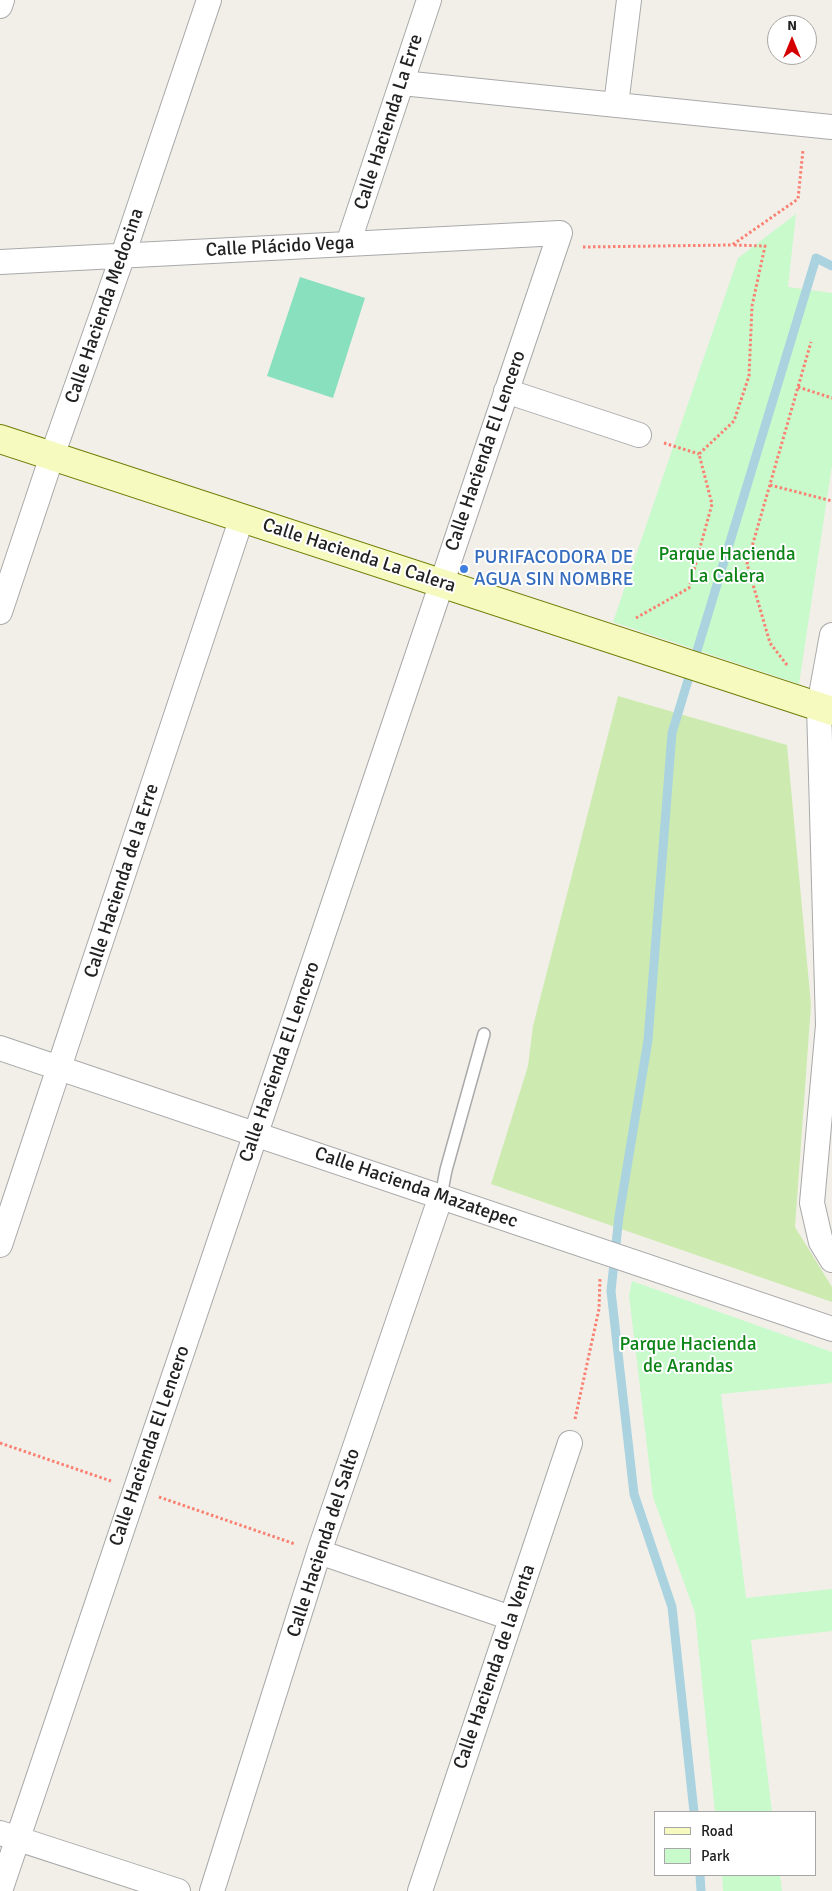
<!DOCTYPE html>
<meta charset="utf-8">
<style>
body{margin:0}
#map{position:relative;width:832px;height:1891px;overflow:hidden;background:#f2efe9;font-family:Signika,sans-serif}
canvas{display:block}
.legend{position:absolute;left:654px;top:1811px;width:162px;height:65px;box-sizing:border-box;background:#fff;border:1px solid #a7a7a7;margin:0;padding:6px 9px;list-style:none;font-size:15px;color:#222}
.legend li{display:flex;align-items:center;gap:10px;height:25px}
.legend b{width:25px;border:1px solid #a7a7a7}
.north{position:absolute;left:767px;top:15px;width:50px;height:50px;box-sizing:border-box;background:#fff;border:1px solid #a7a7a7;border-radius:50%;rotate:0deg;font-size:14px;font-weight:700;line-height:20px;text-align:center;color:#222}
.north::after{content:'';display:block;margin:auto;width:18px;height:22px;background:#d40000;clip-path:polygon(50% 0,100% 100%,50% 72%,0 100%)}
</style>
<div id="map">
<canvas width="832" height="1891"></canvas>
<ul class="legend">
<li><b style="height:6px;background:#f7fabf"></b>Road</li>
<li><b style="height:14px;background:#c8facc"></b>Park</li>
</ul>
<div class="north">N</div>
</div>
<script>
const context = document.querySelector('canvas').getContext('2d');
context.lineJoin = 'round';
function paint(path, color) { context.fillStyle = color; context.fill(path, 'evenodd'); }
const toPath = rows => new Path2D(rows.map(r => 'M' + r).join(''));
function stroke(path, color, width, dash) { context.strokeStyle = color; context.lineWidth = width; context.lineCap = dash ? 'butt' : 'round'; context.setLineDash(dash || []); context.stroke(path); }
function write(font, color, halo, rows, align = 'center') {
  context.font = font + ' Signika,sans-serif'; context.lineWidth = 4; context.setLineDash([]); context.textBaseline = 'middle'; context.strokeStyle = halo; context.fillStyle = color; for (const [text, x, y, turn = 0] of rows) {
    context.save(); context.translate(x, y); context.rotate((+turn || 0) * Math.PI / 180); context.textAlign = isNaN(turn) ? turn : align; if (halo) context.strokeText(text, 0, 0); context.fillText(text, 0, 0); context.restore();
  }
}
paint(toPath([
 [618,696,787,745,811,1005,795,1227,832,1287,832,1302,491,1184,528,1066,533,1026]
]), '#cdebb0');
paint(toPath([
 [796,214,788,287,832,293,832,465,799,684,613,622,738,258],
 [632,1281,832,1352,832,1383,721,1394,746,1598,832,1589,832,1631,751,1640,772,1812,715,1812,695,1613,653,1497,629,1295],
 [722,1875,780,1875,782,1891,723,1891]
]), '#c8facc');
paint(toPath([
 [300,277,365,298,333,398,267,376]
]), '#88e0be');
stroke(toPath([
 [694,1812,672,1607,634,1494,611,1291,619,1216,648,1040,672,733,816,258,832,266],
 [700,1875,701,1891]
]), '#aad3df', 9);
const lane = toPath([
 [441,1196,446,1170,484,1034]
]);
const street = toPath([
 [0,6,2,0],
 [402,83,832,127],
 [616,105,629,0],
 [348,244,429,0],
 [0,262,560,233,0,1891],
 [506,391,639,435],
 [0,612,52,456,123,255,209,0],
 [832,635,819,706,828,1025,812,1203,821,1242,832,1260],
 [0,1048,832,1329],
 [0,1245,242,517],
 [319,1552,511,1618],
 [0,1833,178,1891],
 [212,1891,319,1552,441,1196],
 [420,1891,570,1443]
]);
const secondary = toPath([
 [0,439,832,711]
]);
stroke(lane, '#a9a9a9', 14);
stroke(street, '#a9a9a9', 26);
stroke(secondary, '#707d05', 30);
stroke(toPath([
 [583,247,732,245,798,199,803,150],
 [798,387,832,398],
 [664,443,699,454],
 [770,485,832,501],
 [636,618,689,588,712,504,699,454,734,421,749,376,752,306,765,246,732,245],
 [787,665,770,643,747,564,811,342],
 [575,1419,599,1309,600,1278],
 [0,1443,111,1481],
 [159,1497,295,1544]
]), '#fa8072', 3, [2.5, 2.5]);
stroke(lane, '#fff', 11);
stroke(street, '#fff', 24);
stroke(secondary, '#f7fabf', 28);
for (const [x, y, r, color] of [
 [464,569,5,"#3f7fe0"]
]) { const dot = new Path2D(); dot.arc(x, y, r, 0, 2 * Math.PI); context.fillStyle = color; context.fill(dot); stroke(dot, '#fff', 2); }
write('19px', '#222', '#fff', [
 ["Calle Hacienda La Erre",389,122,-72],
 ["Calle Plácido Vega",280,247,-3],
 ["Calle Hacienda Medocina",105,306,-71],
 ["Calle Hacienda El Lencero",486,451,-71],
 ["Calle Hacienda La Calera",359,556,18],
 ["Calle Hacienda de la Erre",122,881,-72],
 ["Calle Hacienda El Lencero",280,1062,-71],
 ["Calle Hacienda Mazatepec",416,1188,19],
 ["Calle Hacienda El Lencero",150,1446,-71],
 ["Calle Hacienda del Salto",324,1543,-72],
 ["Calle Hacienda de la Venta",495,1667,-71]
]);
write('19px', '#0c8416', '#fff', [
 ["Parque Hacienda",727,555],
 ["La Calera",727,577],
 ["Parque Hacienda",688,1345],
 ["de Arandas",688,1367]
]);
write('19px', '#366cbe', '#fff', [
 ["PURIFACODORA DE",474,558],
 ["AGUA SIN NOMBRE",474,580]
], 'left');
</script>
